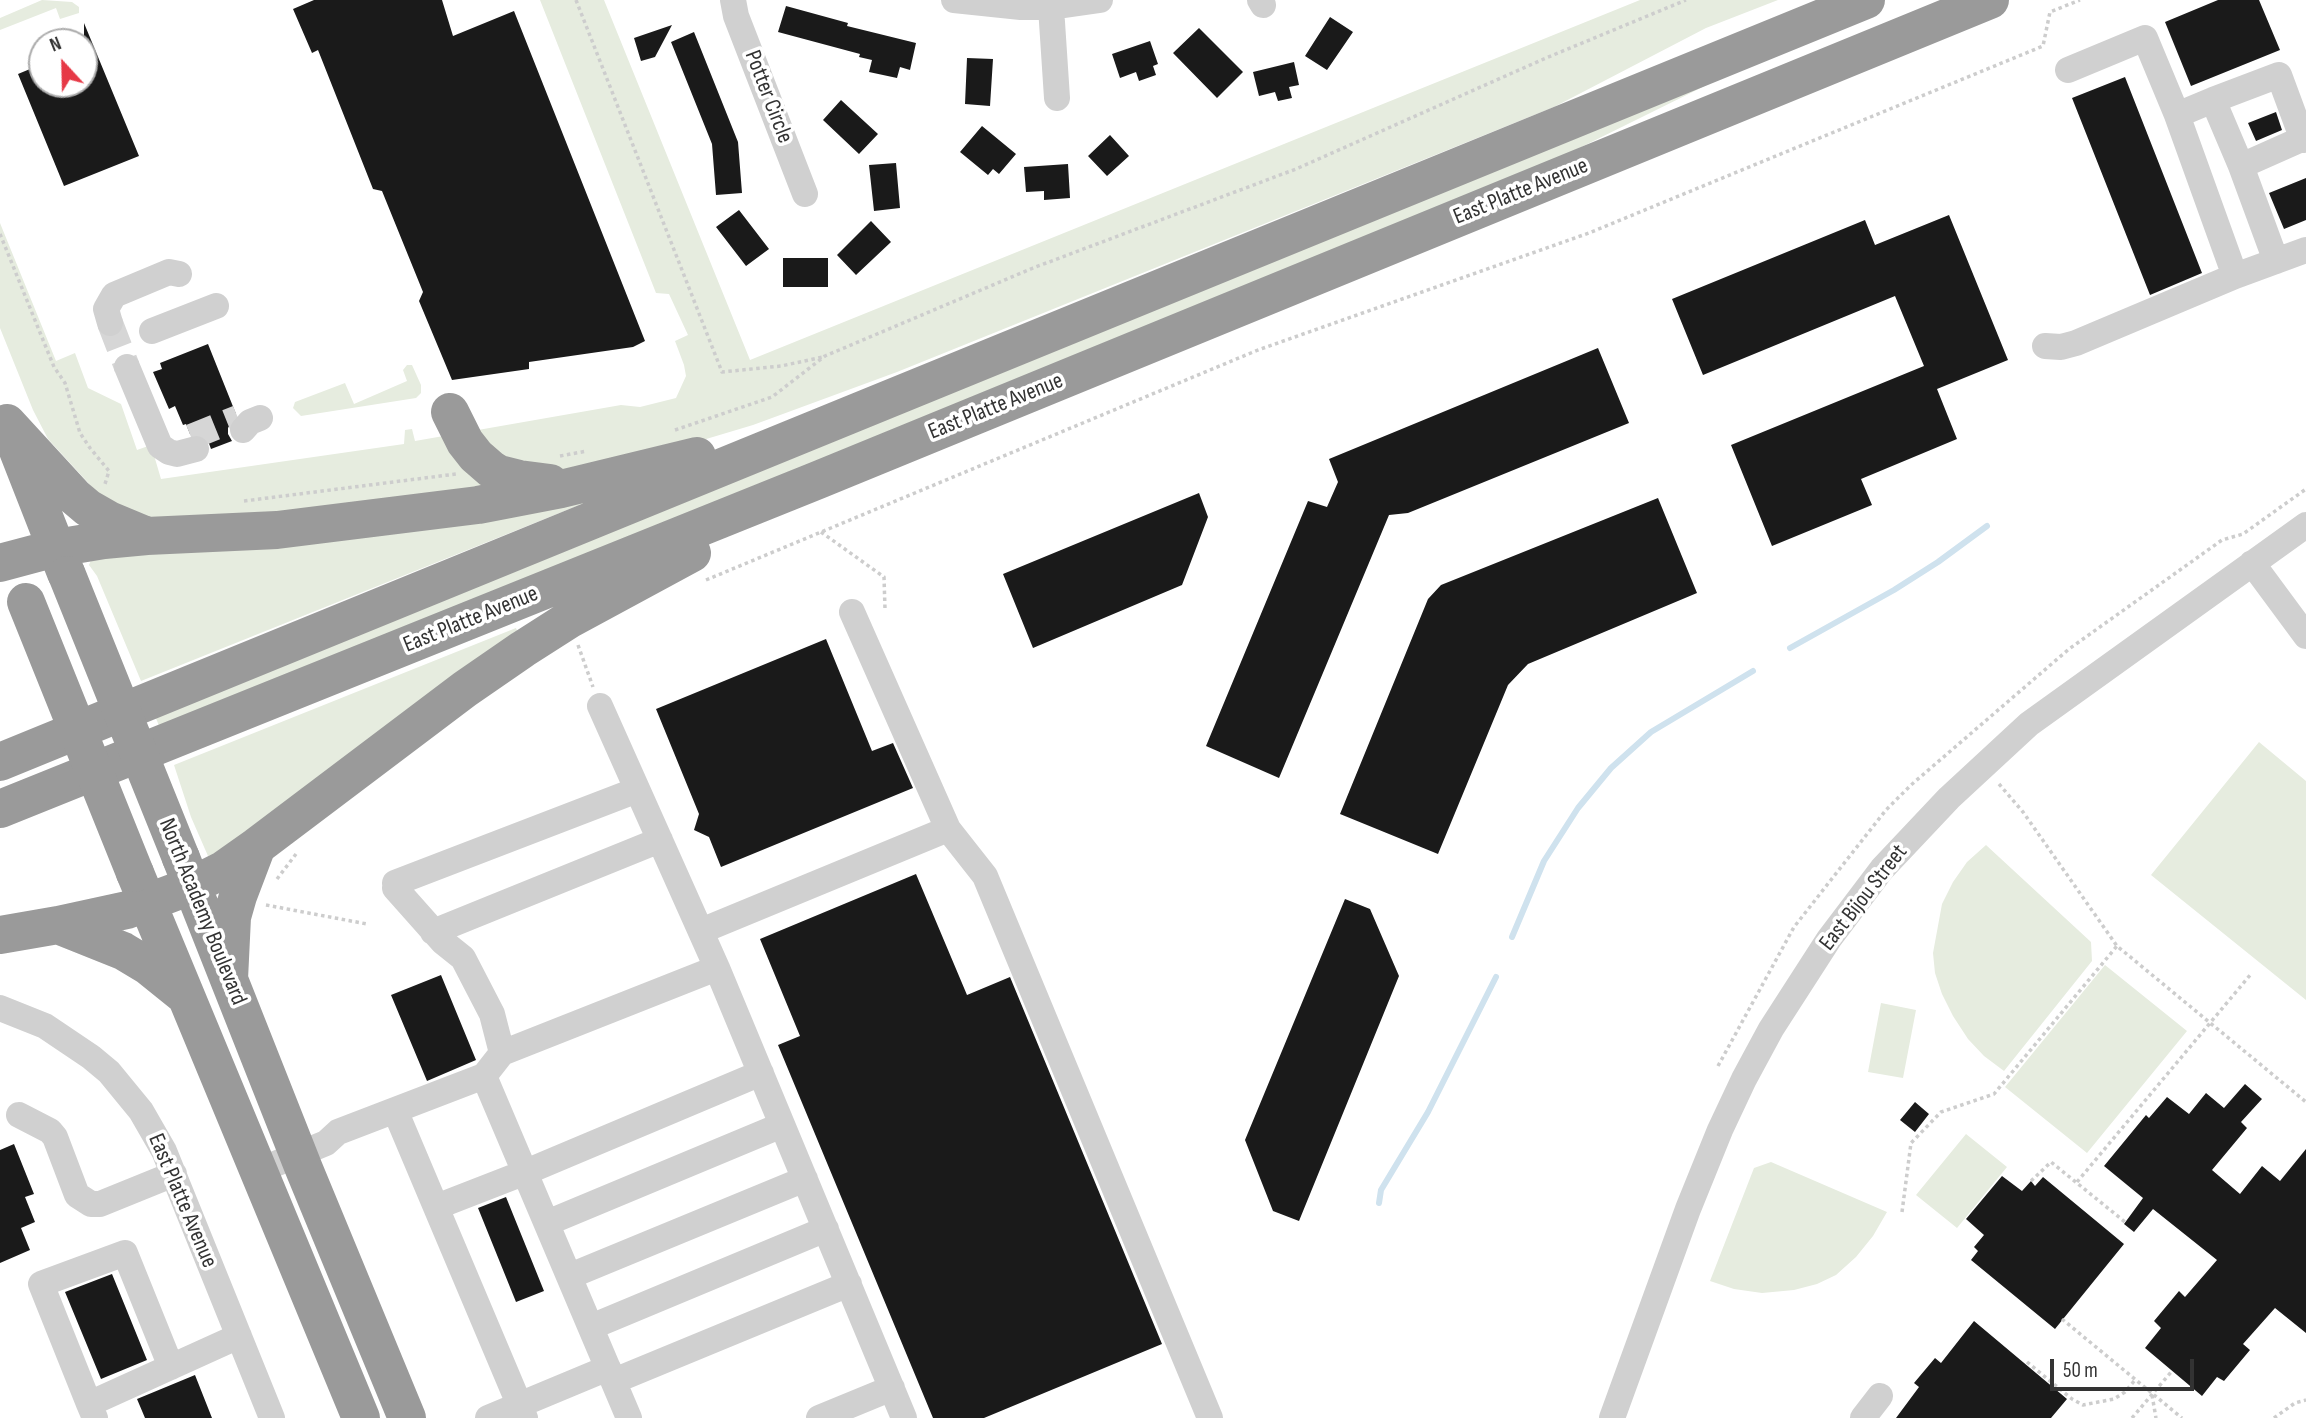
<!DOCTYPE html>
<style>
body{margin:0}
#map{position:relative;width:2306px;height:1418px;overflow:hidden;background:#fff;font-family:"Sofia Sans Condensed",sans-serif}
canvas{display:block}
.north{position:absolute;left:28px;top:28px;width:70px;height:70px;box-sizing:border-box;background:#fff;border:2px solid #adadad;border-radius:50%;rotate:338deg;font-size:19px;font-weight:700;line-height:28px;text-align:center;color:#333}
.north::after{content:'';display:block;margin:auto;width:24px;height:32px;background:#e63946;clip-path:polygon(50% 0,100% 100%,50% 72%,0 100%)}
.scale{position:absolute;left:2050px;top:1359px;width:144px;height:32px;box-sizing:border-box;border:4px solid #333;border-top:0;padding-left:9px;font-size:21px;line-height:24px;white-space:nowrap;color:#333;-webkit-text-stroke:5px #fff;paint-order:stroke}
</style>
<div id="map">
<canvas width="2306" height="1418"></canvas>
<div class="north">N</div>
<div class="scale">50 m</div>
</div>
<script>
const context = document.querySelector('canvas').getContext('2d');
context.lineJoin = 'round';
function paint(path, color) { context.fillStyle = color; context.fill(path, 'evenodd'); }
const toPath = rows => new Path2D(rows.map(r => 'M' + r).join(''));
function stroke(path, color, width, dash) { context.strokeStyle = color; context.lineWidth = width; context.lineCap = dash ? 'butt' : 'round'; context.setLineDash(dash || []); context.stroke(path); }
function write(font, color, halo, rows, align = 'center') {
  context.font = font + ' "Sofia Sans Condensed",sans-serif'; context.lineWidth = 7; context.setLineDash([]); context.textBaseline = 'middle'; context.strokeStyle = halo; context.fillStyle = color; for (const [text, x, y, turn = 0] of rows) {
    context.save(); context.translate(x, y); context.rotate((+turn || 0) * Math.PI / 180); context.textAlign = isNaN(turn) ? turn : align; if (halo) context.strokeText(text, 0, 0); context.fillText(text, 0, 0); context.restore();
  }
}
paint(toPath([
 [42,0,72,2,79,7,79,13,60,19,56,8,0,30,0,18],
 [540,0,604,0,750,360,1640,0,1778,0,1706,28,1554,107,897,372,753,425,616,466,423,500,160,522,114,511,48,439,33,410,0,328,0,223,56,361,75,353,88,388,121,404,137,450,151,445,161,479,404,444,405,430,412,429,415,441,621,405,640,407,676,398,686,376,684,365,675,341,688,335,669,294,656,293],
 [1727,75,1462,206,164,738,153,711],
 [407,365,412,365,421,385,421,393,416,398,301,416,293,408,295,402,345,383,354,404,407,381,403,370],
 [587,502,141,681,97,576,89,565,92,558],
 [516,628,519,636,246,846,208,856,191,817,174,765],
 [2259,742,2306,781,2306,1000,2151,875],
 [1986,845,2091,942,2092,961,2004,1071,1984,1056,1968,1039,1953,1016,1942,994,1935,973,1933,953,1942,904,1953,882,1967,862],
 [2105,965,2187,1031,2087,1153,2005,1087],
 [1881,1003,1916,1010,1903,1078,1868,1072],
 [1966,1134,2007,1167,1957,1228,1916,1195],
 [1771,1162,1887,1212,1873,1236,1856,1257,1836,1275,1817,1284,1794,1290,1762,1293,1734,1289,1710,1281,1754,1168]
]), '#e6ecdf');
stroke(toPath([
 [1790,648,1894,590,1938,562,1987,526],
 [1512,937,1544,861,1578,808,1611,768,1651,732,1753,671],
 [1379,1203,1381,1190,1428,1112,1496,977]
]), '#cfe2ee', 6);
paint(toPath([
 [314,0,442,0,453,36,514,11,645,341,633,347,529,362,529,369,452,380,419,301,423,292,382,191,373,189,318,50,312,53,293,9],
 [2218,0,2259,0,2280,50,2191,86,2165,22],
 [786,6,848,23,847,26,916,43,910,70,900,67,897,78,869,72,872,60,859,57,860,54,778,32],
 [1330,17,1353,32,1327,70,1305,56],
 [84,23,139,156,64,186,18,74,42,64,42,84,84,84],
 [672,25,655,57,641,61,634,38],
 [1199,28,1243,72,1217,98,1173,53],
 [694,32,738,142,742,193,716,195,712,144,671,42],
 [1150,41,1158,64,1153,66,1156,75,1139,81,1136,72,1120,78,1112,54],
 [967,58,993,59,990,106,965,104],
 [1294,62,1299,85,1289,87,1292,98,1278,101,1275,92,1259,96,1253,72],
 [2125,77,2202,273,2150,295,2072,98],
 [841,100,878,134,859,154,823,120],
 [2276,112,2282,130,2256,141,2248,123],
 [982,126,1016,154,999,174,993,169,988,175,960,152],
 [1110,135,1129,156,1107,176,1088,156],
 [896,163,900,208,874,211,869,165],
 [1068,164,1070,198,1044,200,1044,191,1026,192,1024,167],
 [2306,178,2306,220,2284,229,2269,193],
 [739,210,769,249,746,266,716,227],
 [1949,215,2008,360,1937,389,1957,439,1861,479,1872,505,1772,546,1731,445,1924,366,1895,296,1703,375,1672,299,1865,220,1875,245],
 [871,221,891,242,856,275,837,255],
 [783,258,828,258,828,287,783,287],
 [208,344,236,414,228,428,228,434,232,441,211,449,207,438,199,434,190,434,186,424,183,425,175,406,169,409,153,372,162,369,160,363],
 [1598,348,1629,423,1408,513,1389,515,1279,778,1206,746,1308,501,1327,507,1338,482,1329,459],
 [1199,493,1208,517,1182,585,1033,648,1003,574],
 [1658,498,1697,593,1528,664,1508,685,1438,854,1340,814,1428,599,1441,585],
 [826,639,872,751,893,743,913,788,721,867,709,837,694,830,699,814,656,709],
 [916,874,967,995,1010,977,1162,1344,984,1418,933,1418,778,1045,800,1036,760,939],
 [1345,899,1370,909,1399,976,1299,1221,1273,1211,1245,1140],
 [441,975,476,1060,427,1081,391,995],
 [2245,1084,2262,1099,2241,1122,2247,1128,2212,1170,2240,1194,2262,1166,2280,1181,2306,1149,2306,1333,2275,1308,2243,1344,2250,1350,2224,1381,2217,1377,2202,1396,2145,1348,2161,1328,2154,1321,2179,1291,2185,1297,2217,1260,2153,1209,2134,1232,2124,1224,2143,1198,2104,1166,2146,1115,2149,1118,2167,1097,2189,1114,2206,1093,2224,1108],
 [1915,1102,1929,1114,1915,1132,1900,1120],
 [14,1144,34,1194,25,1197,35,1222,21,1228,30,1250,0,1263,0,1150],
 [2002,1176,2022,1191,2031,1181,2035,1186,2043,1177,2124,1244,2055,1329,1971,1260,1978,1251,1974,1247,1984,1235,1966,1219],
 [506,1197,544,1291,516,1302,478,1208],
 [112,1274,147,1360,101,1379,65,1292],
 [1974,1321,2067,1399,2051,1418,1896,1418,1919,1387,1914,1383,1935,1358,1941,1363],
 [195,1375,212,1418,145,1418,137,1399]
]), '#1a1a1a');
stroke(toPath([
 [110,323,127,367],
 [191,437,238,418]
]), '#d6d6d6', 26, [26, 13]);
stroke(toPath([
 [576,0,722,372,781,366,823,357],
 [0,234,54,367,65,383,80,433,90,448,109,471,105,484],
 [675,430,772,397,825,356,1033,268,1296,169,1546,58,1686,0],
 [560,456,587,451],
 [244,501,456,474],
 [821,532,884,577,885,609],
 [706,580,1258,350,1589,233,2043,46,2050,12,2080,0],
 [578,645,593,687],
 [1999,784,2023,812,2117,946,2306,1102],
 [277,879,296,854],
 [266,905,367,924],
 [1718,1066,1794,927,1886,810,1911,785,2069,649,2222,540,2243,534,2306,489],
 [2031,1181,2051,1162,2125,1222],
 [2077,1182,2251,974],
 [1902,1212,1911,1143,1941,1112,1994,1094,2117,946],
 [2062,1319,2182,1418],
 [2027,1362,2072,1399,2083,1405,2114,1399,2125,1392,2135,1380],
 [2152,1395,2156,1418],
 [2132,1418,2172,1371],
 [2274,1418,2295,1403,2306,1400]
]), '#cdcdcd', 3.5, [3.5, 3.5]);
stroke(toPath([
 [733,0,736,16,805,194],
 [954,0,1021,7,1051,7,1100,0],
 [1260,0,1263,5],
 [1051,7,1057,98],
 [2068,70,2145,38,2177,115,2213,100,2241,166,2306,137],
 [2213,100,2279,75,2303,140],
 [2177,115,2235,276,2306,250],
 [2241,166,2276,261],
 [110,323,106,309,114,295,169,272,179,274],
 [152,331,216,306],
 [2045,346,2061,347,2076,343,2235,276],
 [127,367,160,446,169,452,177,454,196,449],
 [243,430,250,422,260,418],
 [2252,563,2306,636],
 [852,612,948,829,985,876,1210,1418],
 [600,706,717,968,904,1418],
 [395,883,637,790],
 [395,888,443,942,463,958,492,1014,502,1053],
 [701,931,948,829],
 [433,932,660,840],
 [0,1008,45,1026,91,1057,109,1072,141,1111,164,1151,272,1418],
 [484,1076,629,1418],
 [19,1115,50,1131,55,1137,77,1195,91,1204,100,1204,174,1174],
 [400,1122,525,1418],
 [258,1171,326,1143,338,1132,484,1076,502,1053,717,968],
 [436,1207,526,1172,761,1073],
 [547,1223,782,1125],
 [570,1276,805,1179],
 [591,1327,826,1229],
 [614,1381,849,1284],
 [89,1404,41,1284,125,1253,171,1367],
 [95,1418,89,1404,239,1336],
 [488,1418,608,1368],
 [819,1418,892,1388],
 [1612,1418,1688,1209,1720,1130,1744,1079,1771,1029,1829,939,1882,869,1949,798,2029,724,2306,525],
 [1863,1418,1880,1396]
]), '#d0d0d0', 26);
stroke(toPath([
 [450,412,465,442,476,456,491,469,499,474,519,479,550,483],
 [7,423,75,497,88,508,109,520,145,535],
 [15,443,66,573],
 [0,563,56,548,104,540,147,536,277,530,478,505,561,489,697,456],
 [0,762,1866,0],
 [0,809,818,480,1990,0],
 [181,858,304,1169,407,1418],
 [135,873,361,1418],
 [58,925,127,910,191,886,223,870,257,846],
 [0,935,58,925,123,951,148,966,184,995],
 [229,979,232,917,238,896,257,846,465,689,523,649,570,619,692,553]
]), '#9a9a9a', 38);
stroke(toPath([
 [67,575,181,858],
 [26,602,135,873]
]), '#9a9a9a', 38);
write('23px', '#333', '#fff', [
 ["Potter Circle",768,97,69],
 ["East Platte Avenue",1521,192,-22],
 ["East Platte Avenue",996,407,-22],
 ["East Platte Avenue",471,620,-22],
 ["East Bijou Street",1864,898,-52],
 ["North Academy Boulevard",202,912,68],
 ["East Platte Avenue",182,1201,67]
]);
</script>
